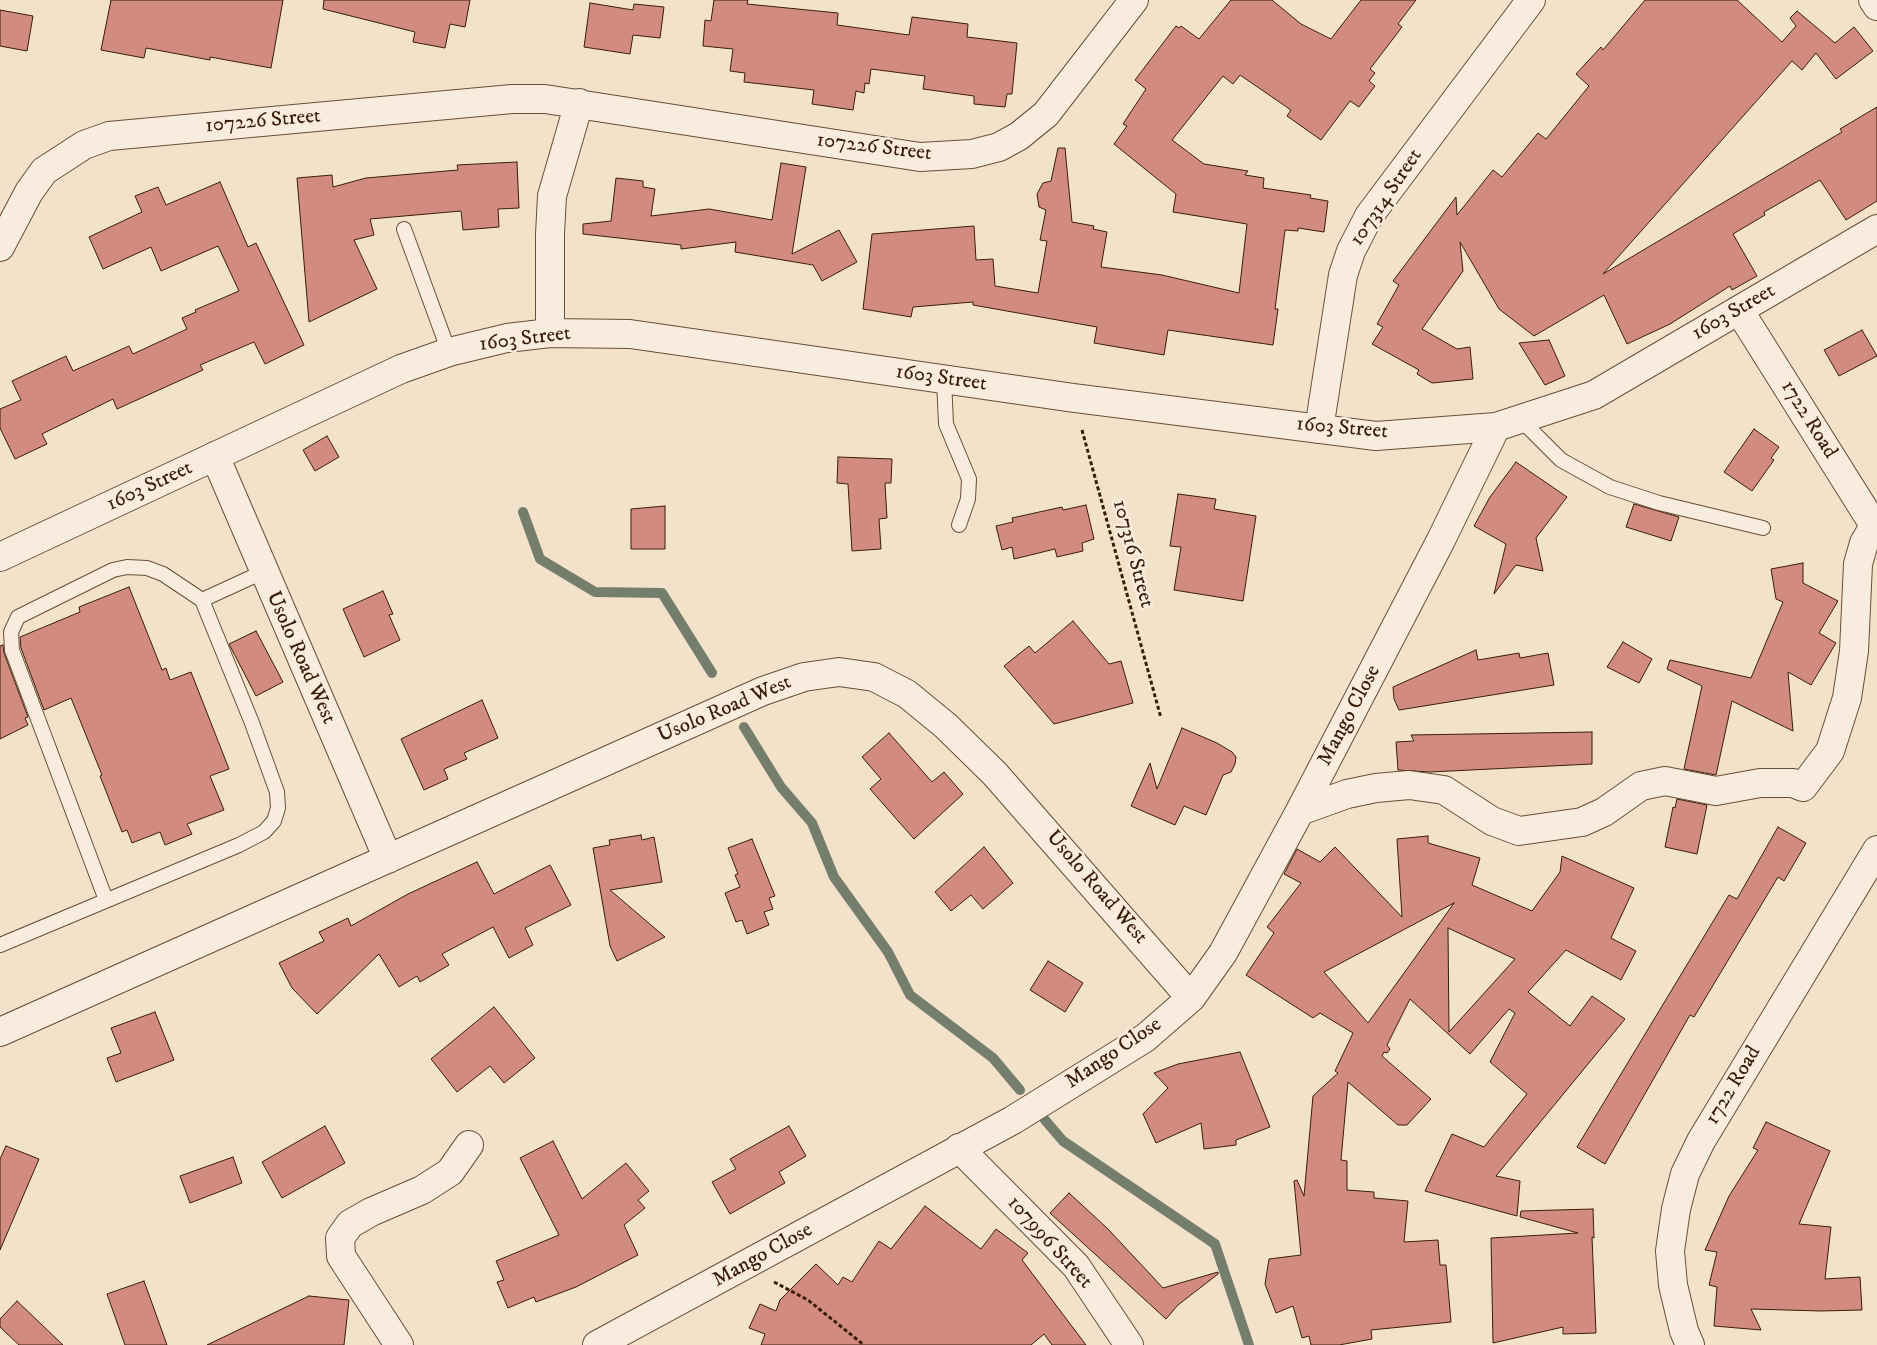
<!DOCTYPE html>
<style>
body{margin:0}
canvas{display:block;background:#f3e2ca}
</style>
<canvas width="1877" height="1345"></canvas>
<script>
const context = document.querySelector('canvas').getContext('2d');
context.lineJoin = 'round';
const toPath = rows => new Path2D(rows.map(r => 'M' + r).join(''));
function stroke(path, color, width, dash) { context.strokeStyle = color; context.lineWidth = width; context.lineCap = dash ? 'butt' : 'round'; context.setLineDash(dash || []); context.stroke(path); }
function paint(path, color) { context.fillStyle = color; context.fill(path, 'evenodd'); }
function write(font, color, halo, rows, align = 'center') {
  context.font = font + ' "IM FELL DW Pica",serif'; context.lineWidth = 5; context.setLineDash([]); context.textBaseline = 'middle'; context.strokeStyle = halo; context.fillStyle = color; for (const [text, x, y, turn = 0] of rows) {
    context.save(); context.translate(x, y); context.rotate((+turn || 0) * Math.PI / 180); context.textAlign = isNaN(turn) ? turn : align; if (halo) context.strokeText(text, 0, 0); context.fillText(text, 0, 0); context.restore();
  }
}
stroke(toPath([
 [523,512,540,559,595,592,662,593,712,673],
 [744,727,781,787,812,823,834,877,888,952,910,995,993,1058,1020,1090],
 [1045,1120,1063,1141,1215,1244,1249,1345]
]), '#757e6d', 10);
const building = toPath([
 [111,0,283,0,271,68,210,57,210,60,146,48,144,58,101,50,111,0],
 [324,0,470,0,465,27,450,24,445,48,413,42,415,32,323,9,324,0],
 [714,0,748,0,747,4,838,13,837,25,909,35,912,17,968,24,967,37,1017,43,1012,94,1007,94,1005,107,974,104,974,96,923,89,925,76,871,69,869,84,865,83,864,93,856,91,853,110,812,104,814,90,744,82,745,73,730,71,733,49,703,46,705,20,711,21,714,0],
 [1231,0,1272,0,1301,24,1331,39,1361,0,1416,0,1398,24,1402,27,1370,69,1375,73,1369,81,1375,86,1359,107,1350,101,1321,140,1287,116,1291,110,1240,75,1233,84,1223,76,1172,140,1204,164,1248,171,1245,175,1264,178,1263,188,1311,195,1310,198,1328,201,1324,232,1298,228,1298,231,1285,230,1275,309,1278,309,1273,345,1168,330,1164,355,1094,343,1097,327,973,305,973,302,913,307,911,317,863,309,872,234,974,226,976,260,993,259,995,286,1038,293,1047,241,1040,240,1046,210,1039,207,1037,194,1043,183,1051,181,1058,148,1065,148,1072,222,1094,226,1093,229,1107,232,1101,267,1162,275,1239,293,1247,224,1173,212,1176,194,1114,144,1127,126,1123,124,1146,89,1135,80,1176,26,1179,28,1181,26,1199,39,1231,0],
 [1645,0,1737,0,1782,42,1796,26,1790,18,1797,11,1835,43,1854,27,1873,51,1836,79,1816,53,1802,70,1792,61,1603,274,1842,132,1840,129,1877,107,1877,201,1846,220,1820,180,1764,212,1765,215,1733,234,1757,276,1732,290,1730,286,1670,324,1627,344,1604,295,1534,336,1499,309,1460,242,1463,271,1422,329,1457,349,1470,347,1473,379,1432,383,1417,374,1419,370,1372,344,1383,327,1377,324,1399,285,1393,281,1456,197,1457,215,1493,170,1502,177,1538,133,1546,139,1589,86,1576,74,1601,47,1603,50,1645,0],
 [590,3,633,10,634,4,664,7,660,38,633,35,630,54,584,47,590,3],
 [0,10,33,16,27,51,0,46,0,10],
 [517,162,519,208,498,209,499,227,463,230,461,211,370,219,374,235,354,240,377,289,309,322,297,178,332,175,333,187,366,178,458,170,457,165,517,162],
 [781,163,806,167,792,254,839,230,857,262,822,281,813,265,735,252,736,242,681,249,681,245,583,234,583,224,611,221,616,178,643,181,643,187,655,189,651,216,709,209,772,220,781,163],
 [220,182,248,247,256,243,304,345,265,364,254,342,200,365,203,370,117,409,113,399,42,434,47,444,15,459,0,428,0,409,21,400,12,381,66,356,73,371,129,346,133,354,187,329,182,318,196,312,195,310,239,291,218,246,161,271,151,247,103,269,89,237,142,212,135,196,158,187,166,205,220,182],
 [1862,330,1877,356,1839,376,1824,350,1862,330],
 [1549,340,1565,376,1545,385,1519,343,1549,340],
 [1754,429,1779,447,1771,458,1774,460,1752,491,1724,472,1754,429],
 [327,436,339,457,315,471,303,450,327,436],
 [838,457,892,459,891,483,885,483,887,518,879,519,881,549,852,551,848,484,837,483,838,457],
 [1516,462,1567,497,1536,538,1543,571,1516,565,1494,594,1506,544,1474,526,1490,497,1516,462],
 [1178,494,1216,499,1214,509,1256,516,1243,601,1174,590,1181,547,1170,546,1178,494],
 [1634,504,1679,517,1671,541,1626,527,1634,504],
 [1086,505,1094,539,1082,543,1083,551,1057,557,1055,549,1014,559,1012,547,1002,550,996,526,1013,522,1012,518,1062,507,1063,510,1086,505],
 [665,506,665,549,631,549,631,509,665,506],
 [1803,563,1803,583,1838,601,1819,633,1836,643,1811,685,1788,672,1793,731,1732,701,1716,775,1684,769,1702,686,1667,669,1670,660,1751,678,1783,602,1776,599,1771,569,1803,563],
 [129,587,162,670,166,668,170,680,191,672,229,769,210,776,224,810,187,824,192,834,165,845,160,832,132,843,127,830,122,832,100,776,102,775,71,698,44,710,21,648,20,637,80,612,79,607,129,587],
 [383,591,393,614,389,615,400,640,364,657,343,609,383,591],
 [1073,621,1109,664,1121,661,1133,703,1054,724,1004,666,1029,646,1035,653,1073,621],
 [256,631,283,682,256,696,229,644,256,631],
 [1623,642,1652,659,1639,683,1607,667,1623,642],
 [3,645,4,653,28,717,25,718,28,725,0,739,0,646,3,645],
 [1476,650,1478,660,1519,653,1520,658,1548,653,1554,685,1399,710,1394,699,1393,687,1476,650],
 [482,700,498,738,464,753,467,759,444,769,448,779,424,790,401,739,482,700],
 [1182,728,1217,743,1232,752,1236,757,1235,764,1231,772,1223,775,1206,815,1184,806,1175,825,1131,806,1150,763,1157,789,1182,728],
 [1592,732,1592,764,1430,772,1398,770,1396,742,1414,741,1411,735,1592,732],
 [889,733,932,782,944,772,963,794,914,839,870,789,881,779,862,757,889,733],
 [1677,799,1707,805,1697,854,1665,847,1673,807,1675,808,1677,799],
 [1778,827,1806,843,1784,881,1778,877,1694,1017,1690,1015,1605,1164,1577,1147,1729,895,1737,899,1778,827],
 [641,835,642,840,654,837,662,882,610,890,665,937,617,961,610,946,593,848,610,845,609,840,641,835],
 [1428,836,1428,843,1480,858,1472,885,1532,911,1560,872,1562,856,1634,888,1611,938,1636,951,1621,980,1566,950,1528,992,1570,1026,1592,996,1625,1019,1496,1176,1520,1181,1517,1216,1425,1191,1452,1134,1484,1147,1527,1094,1490,1062,1515,1013,1509,1009,1470,1054,1410,999,1387,1045,1390,1049,1387,1053,1384,1052,1382,1056,1431,1099,1407,1125,1398,1125,1348,1082,1341,1160,1347,1161,1347,1190,1374,1192,1374,1198,1408,1201,1404,1242,1438,1240,1440,1265,1446,1265,1451,1322,1371,1330,1372,1339,1339,1345,1311,1345,1309,1336,1302,1338,1293,1306,1276,1313,1265,1284,1269,1259,1301,1255,1294,1181,1297,1180,1304,1196,1313,1096,1338,1073,1335,1071,1353,1033,1320,1013,1313,1018,1246,975,1274,933,1267,927,1301,883,1284,874,1297,849,1320,862,1335,847,1402,917,1397,839,1428,836],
 [1454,903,1417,955,1368,1023,1324,972,1454,903],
 [1448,928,1515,959,1449,1032,1448,928],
 [752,839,775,896,769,898,773,909,764,912,769,925,747,934,742,920,736,922,725,893,740,887,735,875,738,874,728,848,752,839],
 [984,847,1013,883,983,909,971,895,951,911,935,892,984,847],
 [477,862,494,894,550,865,571,905,525,928,533,945,509,958,493,927,442,954,449,965,420,982,417,976,399,987,379,954,317,1014,292,988,279,963,324,941,319,932,348,918,351,926,408,894,477,862],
 [1048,961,1083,983,1065,1012,1030,990,1048,961],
 [494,1007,535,1058,504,1083,490,1066,457,1092,431,1059,494,1007],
 [155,1012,174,1060,116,1082,107,1058,121,1053,111,1028,155,1012],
 [1240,1052,1270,1127,1236,1140,1236,1145,1204,1149,1201,1123,1156,1143,1143,1114,1168,1088,1154,1073,1178,1064,1240,1052],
 [1766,1122,1830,1151,1799,1224,1831,1227,1825,1279,1860,1277,1862,1310,1821,1311,1751,1309,1761,1330,1714,1326,1717,1287,1709,1285,1717,1252,1705,1250,1729,1196,1758,1150,1753,1148,1766,1122],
 [325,1126,345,1163,282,1198,262,1162,325,1126],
 [789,1126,806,1156,779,1172,785,1183,730,1214,712,1182,736,1169,730,1159,789,1126],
 [553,1141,582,1199,626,1163,649,1191,638,1200,645,1208,624,1225,638,1255,576,1287,536,1302,534,1297,508,1308,497,1282,504,1280,496,1261,559,1235,520,1158,553,1141],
 [6,1146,39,1159,0,1250,0,1159,6,1146],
 [233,1157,242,1183,190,1203,180,1176,233,1157],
 [1069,1193,1108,1229,1163,1288,1218,1272,1218,1274,1178,1305,1166,1319,1050,1213,1069,1193],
 [925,1206,981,1249,996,1229,1028,1253,1022,1260,1086,1345,1052,1345,1044,1334,1031,1345,761,1345,765,1334,749,1328,760,1304,776,1311,780,1300,816,1264,838,1285,843,1277,852,1282,879,1241,891,1249,925,1206],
 [1593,1209,1594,1238,1592,1237,1596,1333,1563,1334,1563,1327,1493,1343,1491,1238,1578,1233,1520,1217,1521,1211,1593,1209],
 [144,1281,167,1345,125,1345,107,1294,144,1281],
 [309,1296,349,1300,344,1345,207,1345,309,1296],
 [17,1301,63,1345,19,1345,0,1327,0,1319,17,1301]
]);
paint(building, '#d28b7f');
stroke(building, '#3a1d08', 1);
const service = toPath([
 [404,229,449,352],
 [944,380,946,424,969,479,968,499,959,525],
 [1520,419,1561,460,1610,487,1659,503,1763,528],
 [202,600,263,572],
 [0,945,239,845,264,832,274,821,278,808,277,792,252,723,202,600,163,574,147,568,127,567,113,570,18,617,11,632,12,650,106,900]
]);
const minor = toPath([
 [1873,0,1877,6],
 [0,247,29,192,44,171,84,145,109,136,512,99,545,99,920,157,972,154,999,147,1019,136,1046,114,1134,0],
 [1739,310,1877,530],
 [550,333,550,234,552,196,579,103],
 [1319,429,1343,275,1351,251,1369,216,1531,0],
 [215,456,388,859],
 [1300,811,1347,794,1376,788,1409,785,1444,790,1492,821,1519,831,1582,822,1604,812,1641,786,1665,781,1716,791,1760,783,1793,783,1803,787,1830,751,1847,698,1854,651,1858,564,1864,543,1874,526],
 [0,1032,763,691,804,677,839,672,874,677,907,694,946,726,995,774,1191,998],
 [959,1148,1076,1266,1129,1345],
 [399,1345,341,1256,340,1238,350,1224,371,1212,422,1190,450,1172,469,1145],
 [597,1345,1013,1120,1145,1038,1191,998,1223,953,1300,811,1441,540,1496,427],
 [1690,1345,1684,1331,1673,1285,1670,1251,1676,1209,1685,1174,1701,1141,1877,850]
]);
const tertiary = toPath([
 [0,557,401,369,449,352,507,338,550,333,630,334,1074,398,1376,436,1496,427,1594,395,1877,229]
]);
stroke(service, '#684e38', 16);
stroke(minor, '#684e38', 30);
stroke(tertiary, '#684e38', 30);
stroke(toPath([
 [1082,430,1161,718],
 [774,1282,808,1300,864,1345]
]), '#3a1d08', 3, [4, 2.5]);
stroke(service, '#f7ecdd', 14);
stroke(minor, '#f7ecdd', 28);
stroke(tertiary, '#f7ecdd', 28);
write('21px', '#3a1d08', '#f7ecdd', [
 ["107226 Street",263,122,-5],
 ["107226 Street",874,148,7],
 ["107314 Street",1387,198,-56],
 ["1603 Street",1734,313,-30],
 ["1603 Street",525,340,-7],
 ["1603 Street",941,379,8],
 ["1722 Road",1808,420,58],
 ["1603 Street",1342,429,5],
 ["1603 Street",150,487,-25],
 ["107316 Street",1132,554,75],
 ["Usolo Road West",300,658,66],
 ["Usolo Road West",725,710,-23],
 ["Mango Close",1350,716,-62],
 ["Usolo Road West",1096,888,49],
 ["Mango Close",1114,1054,-34],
 ["1722 Road",1734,1086,-59],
 ["107996 Street",1049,1243,48],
 ["Mango Close",763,1256,-29]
]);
</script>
